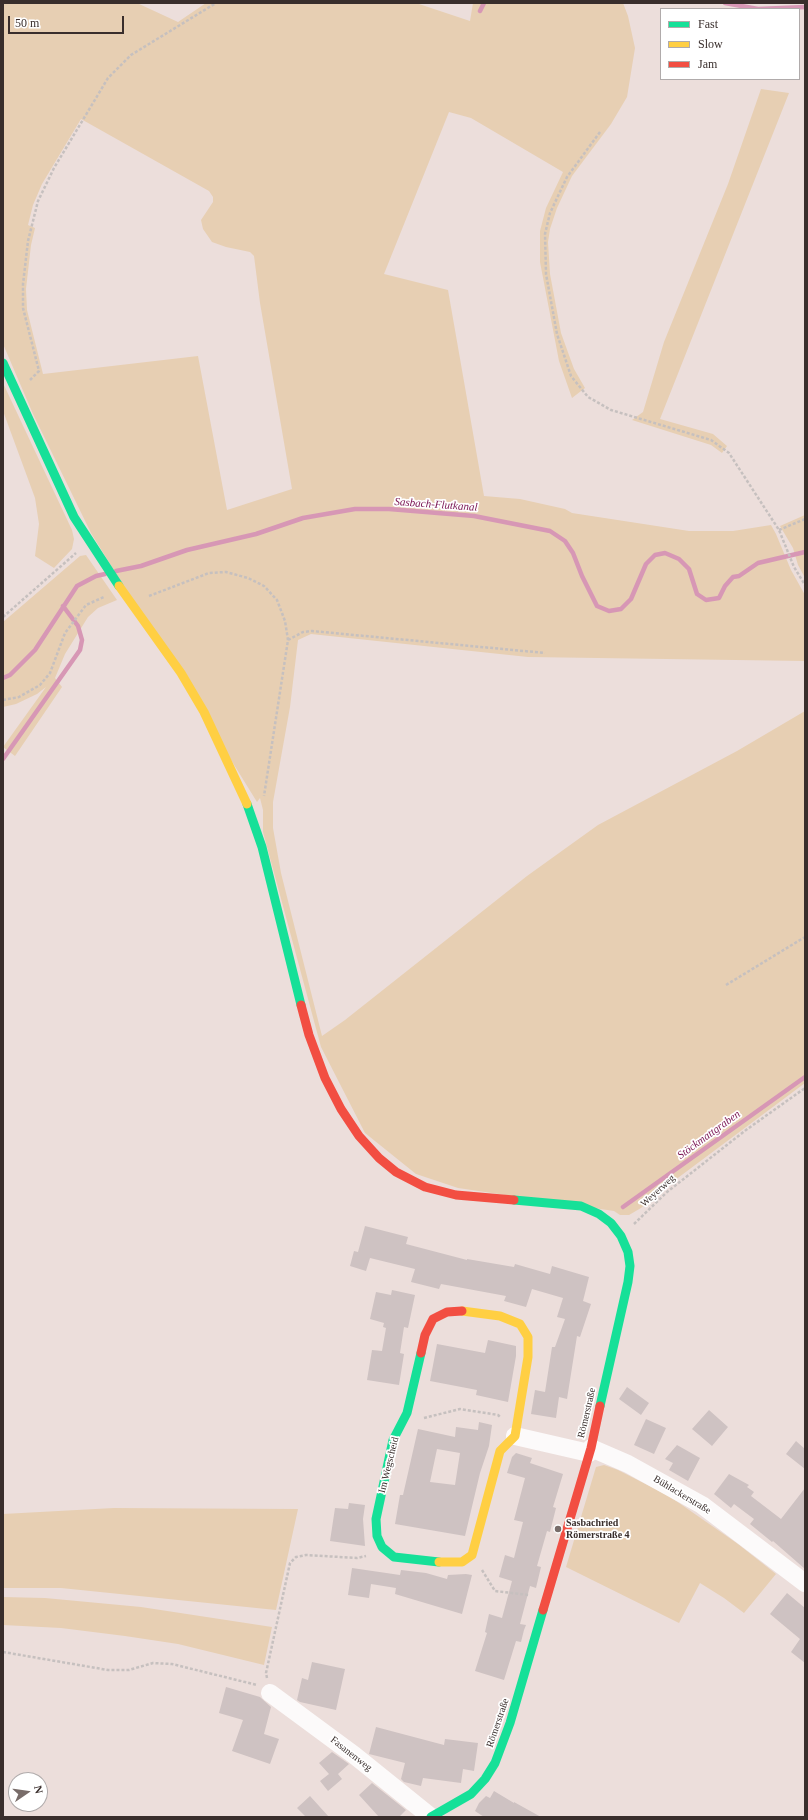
<!DOCTYPE html>
<meta charset="utf-8">
<style>
body{margin:0}
#map{position:relative;width:808px;height:1820px;overflow:hidden;background:#ecdedb;font-family:"Times New Roman",serif}
canvas{display:block}
.frame{position:absolute;inset:0;border:4px solid #392e2c;pointer-events:none}
.legend{position:absolute;left:660px;top:8px;width:140px;height:72px;box-sizing:border-box;background:#fff;border:1px solid #b0abab;margin:0;padding:5px 7px;list-style:none;font-size:12px;color:#392e2c}
.legend li{display:flex;align-items:center;gap:8px;height:20px}
.legend b{width:20px;border:1px solid #b0abab}
.north{position:absolute;left:8px;top:1772px;width:40px;height:40px;box-sizing:border-box;background:#fff;border:1px solid #b0abab;border-radius:50%;rotate:77deg;font-size:11px;font-weight:700;line-height:16px;text-align:center;color:#392e2c}
.north::after{content:'';display:block;margin:auto;width:14px;height:18px;background:#786c69;clip-path:polygon(50% 0,100% 100%,50% 72%,0 100%)}
.scale{position:absolute;left:8px;top:16px;width:116px;height:18px;box-sizing:border-box;border:2px solid #392e2c;border-top:0;padding-left:5px;font-size:12px;line-height:14px;white-space:nowrap;color:#392e2c;-webkit-text-stroke:3px #fff;paint-order:stroke}
</style>
<div id="map">
<canvas width="808" height="1820"></canvas>
<div class="frame"></div>
<ul class="legend">
<li><b style="height:5px;background:#16e098"></b>Fast</li>
<li><b style="height:5px;background:#ffcf43"></b>Slow</li>
<li><b style="height:5px;background:#f24e42"></b>Jam</li>
</ul>
<div class="north">N</div>
<div class="scale">50 m</div>
</div>
<script>
const context = document.querySelector('canvas').getContext('2d');
context.lineJoin = 'round';
function paint(path, color) { context.fillStyle = color; context.fill(path, 'evenodd'); }
const toPath = rows => new Path2D(rows.map(r => 'M' + r).join(''));
function stroke(path, color, width, dash) { context.strokeStyle = color; context.lineWidth = width; context.lineCap = dash ? 'butt' : 'round'; context.setLineDash(dash || []); context.stroke(path); }
function write(font, color, halo, rows, align = 'center') {
  context.font = font + ' "Times New Roman",serif'; context.lineWidth = 3.5; context.setLineDash([]); context.textBaseline = 'middle'; context.strokeStyle = halo; context.fillStyle = color; for (const [text, x, y, turn = 0] of rows) {
    context.save(); context.translate(x, y); context.rotate((+turn || 0) * Math.PI / 180); context.textAlign = isNaN(turn) ? turn : align; if (halo) context.strokeText(text, 0, 0); context.fillText(text, 0, 0); context.restore();
  }
}
paint(toPath([
 [3,3,137,3,178,22,206,3,416,3,470,21,473,3,623,3,628,16,635,48,627,97,611,124,572,176,557,208,550,229,548,242,550,274,561,333,574,369,585,388,572,398,559,361,540,262,540,231,546,208,563,172,471,118,449,112,384,274,448,290,484,496,520,499,565,509,572,513,689,531,733,531,771,525,776,534,791,570,805,595,805,661,528,657,311,634,298,640,290,707,273,802,273,828,281,873,322,1036,345,1020,527,876,598,825,737,751,805,711,805,1083,659,1192,641,1208,629,1215,620,1215,614,1211,458,1188,416,1174,365,1133,321,1047,263,832,263,810,260,798,257,802,91,533,33,414,3,344],
 [81,119,209,191,213,197,213,202,201,220,203,229,212,242,226,247,250,252,254,256,260,303,292,489,227,510,198,356,43,374,27,310,26,289,31,245,35,228,28,225,33,205,42,184],
 [761,89,789,93,660,419,713,434,727,446,722,453,711,445,632,420,643,412,664,342,728,184],
 [3,383,72,530,74,539,72,549,54,568,35,556,39,524,35,498,3,411],
 [805,515,805,578,798,565,793,548,780,526],
 [86,555,117,600,98,608,88,617,65,654,55,678,62,687,15,756,3,747,46,687,37,694,16,704,3,707,3,622,80,556],
 [604,1465,618,1470,669,1496,738,1544,776,1574,744,1613,724,1598,700,1583,679,1623,566,1567,596,1467],
 [114,1508,298,1509,276,1610,61,1588,3,1588,3,1514],
 [3,1597,45,1598,141,1607,272,1627,264,1665,178,1644,125,1636,61,1628,3,1625]
]), '#e7cfb3');
stroke(toPath([
 [725,3,758,9,805,7],
 [480,11,484,3],
 [116,571,141,566,187,550,256,534,303,518,355,509,389,509,474,516,550,531,565,541,573,553,582,576,597,606,609,611,621,609,631,599,646,564,655,555,665,553,679,559,689,569,697,594,706,600,719,598,725,586,733,577,739,576,758,563,805,552],
 [3,678,10,675,35,650,77,586,96,576,105,574],
 [3,759,80,650,82,640,78,626,63,606],
 [623,1207,805,1077]
]), '#d797b5', 4.5);
paint(toPath([
 [365,1226,408,1237,406,1244,467,1260,467,1259,514,1267,515,1264,550,1274,552,1266,589,1277,583,1301,591,1304,580,1337,577,1336,567,1399,559,1397,556,1418,531,1414,535,1390,545,1392,552,1347,555,1347,565,1319,557,1317,563,1298,532,1289,526,1307,504,1301,506,1296,441,1284,439,1289,411,1282,415,1269,370,1258,366,1271,350,1266,354,1251,358,1252],
 [392,1290,415,1295,408,1328,404,1327,400,1353,404,1354,399,1385,367,1380,372,1350,382,1351,386,1328,383,1327,384,1323,370,1319,376,1292,391,1295],
 [488,1340,516,1346,516,1356,508,1402,476,1395,477,1390,430,1381,437,1344,485,1353],
 [627,1387,649,1403,641,1415,619,1399],
 [709,1410,728,1427,712,1446,692,1429],
 [646,1419,666,1428,654,1454,634,1445],
 [479,1422,492,1425,489,1446,480,1473,465,1536,395,1524,400,1495,403,1495,418,1429,455,1437,456,1427,478,1430],
 [437,1449,460,1453,455,1485,430,1482],
 [796,1441,805,1449,805,1469,786,1454],
 [677,1445,700,1458,688,1481,669,1470,673,1463,665,1459],
 [516,1453,532,1458,530,1463,563,1474,553,1507,556,1508,550,1532,547,1531,537,1566,541,1567,536,1588,530,1586,520,1624,526,1625,524,1630,521,1642,516,1641,504,1680,475,1671,487,1633,485,1632,489,1614,502,1618,512,1581,499,1577,505,1555,514,1558,523,1522,514,1520,525,1478,507,1473,512,1457],
 [729,1474,749,1485,747,1487,754,1492,751,1496,781,1519,805,1488,805,1569,773,1541,772,1542,750,1524,754,1519,734,1504,731,1508,714,1494],
 [349,1503,365,1505,363,1519,365,1546,330,1541,335,1508,348,1509],
 [352,1568,400,1575,401,1570,426,1573,447,1579,448,1575,466,1574,472,1575,462,1614,395,1594,396,1588,371,1584,369,1598,348,1595],
 [787,1593,805,1608,805,1663,791,1652,800,1639,770,1614],
 [312,1662,345,1669,336,1710,300,1702,297,1700,302,1678,308,1680],
 [226,1687,260,1697,271,1707,264,1734,279,1739,270,1764,232,1751,243,1720,219,1713],
 [376,1727,444,1745,445,1739,478,1743,474,1771,463,1769,461,1783,423,1778,421,1786,404,1782,401,1779,405,1763,369,1754],
 [332,1752,349,1764,338,1774,342,1779,328,1791,320,1781,329,1774,319,1763],
 [372,1783,406,1810,399,1817,379,1817,359,1795],
 [494,1791,514,1803,514,1802,541,1817,484,1817,475,1811,479,1803,486,1796,490,1798],
 [310,1796,329,1817,306,1817,297,1808]
]), '#cec2c2');
stroke(toPath([
 [600,132,567,177,550,213,545,234,546,274,557,334,571,376,588,397,611,410,711,440,729,453,779,530,794,567,805,585],
 [30,380,39,371,23,308,23,284,28,241,38,201,54,168,108,78,131,55,216,3],
 [779,530,805,519],
 [149,596,209,573,226,572,248,578,264,586,277,600,285,621,288,640,264,796],
 [3,617,76,553],
 [288,640,303,632,312,631,545,653],
 [3,700,19,697,40,685,50,673,65,633,86,605,104,597],
 [726,985,805,937],
 [634,1224,667,1192,746,1130,805,1088],
 [424,1418,460,1409,498,1415,500,1417],
 [482,1570,495,1591,529,1595],
 [3,1652,108,1670,129,1670,153,1663,172,1664,257,1685],
 [267,1678,266,1673,290,1563,296,1557,306,1555,357,1558,366,1556]
]), '#c6c0bf', 2.5, [3, 2]);
stroke(toPath([
 [515,1436,589,1453],
 [591,1448,628,1464,702,1505,805,1583],
 [270,1693,354,1755,431,1817]
]), '#fcfafa', 18);
stroke(toPath([
 [3,363,74,517,119,586],
 [247,804,262,847,301,1005],
 [514,1200,581,1206,599,1214,611,1223,621,1236,628,1252,630,1266,628,1282,600,1406],
 [421,1353,407,1413,393,1440,376,1519,377,1536,382,1547,394,1557,439,1562],
 [431,1817,471,1794,485,1779,495,1763,510,1723,543,1610]
]), '#16e098', 9);
stroke(toPath([
 [119,586,181,673,204,712,247,804],
 [439,1562,462,1562,472,1555,500,1451,515,1436,528,1357,528,1337,520,1324,500,1316,462,1311]
]), '#ffcf43', 9);
stroke(toPath([
 [301,1005,309,1035,325,1078,341,1109,359,1136,379,1158,396,1172,425,1187,456,1195,514,1200],
 [421,1353,425,1335,433,1319,447,1312,462,1311],
 [543,1610,591,1448,600,1406]
]), '#f24e42', 9);
for (const [x, y, r, color] of [
 [558,1529,4,"#786c69"]
]) { const dot = new Path2D(); dot.arc(x, y, r, 0, 2 * Math.PI); context.fillStyle = color; context.fill(dot); stroke(dot, '#fff', 1.5); }
write('10px', '#392e2c', '#fff', [
 ["Weyerweg",658,1191,-42],
 ["Römerstraße",587,1413,-77],
 ["Im Wegscheid",389,1465,-76],
 ["Bühlackerstraße",682,1495,31],
 ["Römerstraße",498,1723,-71],
 ["Fasanenweg",351,1754,38]
]);
write('bold 10px', '#392e2c', '#fff', [
 ["Sasbachried",566,1523],
 ["Römerstraße 4",566,1535]
], 'left');
write('italic 11px', '#791353', '#fff', [
 ["Sasbach-Flutkanal",436,505,4],
 ["Stöckmattgraben",709,1135,-36]
]);
</script>
